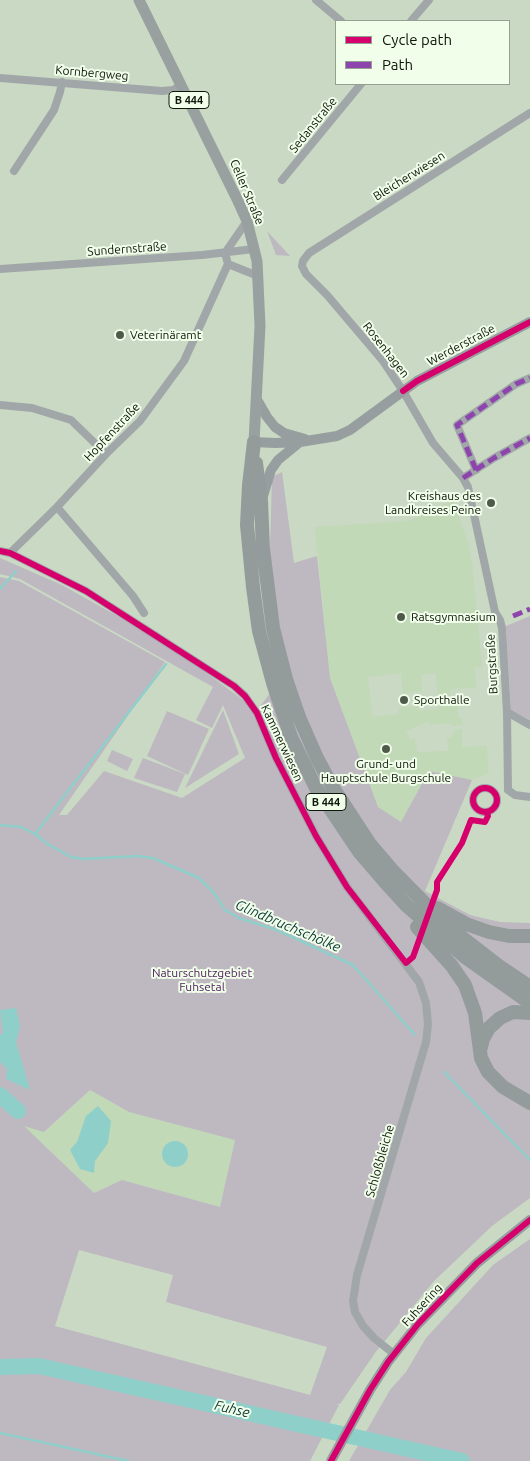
<!DOCTYPE html>
<meta charset="utf-8">
<style>
body{margin:0}
#map{position:relative;width:530px;height:1461px;overflow:hidden;background:#cad9c4;font-family:Ubuntu,sans-serif}
canvas{display:block}
.legend{position:absolute;left:335px;top:20px;width:175px;height:65px;box-sizing:border-box;background:#f0feea;border:1px solid #95a190;margin:0;padding:6px 9px;list-style:none;font-size:15px;color:#0d1609}
.legend li{display:flex;align-items:center;gap:10px;height:25px}
.legend b{width:25px;border:1px solid #95a190}
</style>
<div id="map">
<canvas width="530" height="1461"></canvas>
<ul class="legend">
<li><b style="height:6px;background:#d6006c"></b>Cycle path</li>
<li><b style="height:6px;background:#8e44ad"></b>Path</li>
</ul>
</div>
<script>
const context = document.querySelector('canvas').getContext('2d');
context.lineJoin = 'round';
function paint(path, color) { context.fillStyle = color; context.fill(path, 'evenodd'); }
const toPath = rows => new Path2D(rows.map(r => 'M' + r).join(''));
function stroke(path, color, width, dash) { context.strokeStyle = color; context.lineWidth = width; context.lineCap = dash ? 'butt' : 'round'; context.setLineDash(dash || []); context.stroke(path); }
function write(font, color, halo, rows, align = 'center') {
  context.font = font + ' Ubuntu,sans-serif'; context.lineWidth = 4; context.setLineDash([]); context.textBaseline = 'middle'; context.strokeStyle = halo; context.fillStyle = color; for (const [text, x, y, turn = 0] of rows) {
    context.save(); context.translate(x, y); context.rotate((+turn || 0) * Math.PI / 180); context.textAlign = isNaN(turn) ? turn : align; if (halo) context.strokeText(text, 0, 0); context.fillText(text, 0, 0); context.restore();
  }
}
paint(toPath([
 [453,500,468,543,472,563,482,667,475,667,476,688,450,689,451,700,464,700,465,705,458,705,458,717,462,718,463,724,454,726,446,723,430,725,429,721,406,731,410,740,415,738,417,752,448,751,447,739,454,735,455,730,462,729,462,747,487,746,488,774,472,780,429,771,401,822,378,807,330,678,315,527,409,521],
 [401,673,403,693,422,691,421,675,436,673,439,709,419,711,419,706,399,708,399,714,372,717,368,677],
 [90,1090,129,1112,235,1140,220,1207,122,1180,94,1193,23,1125,45,1132]
]), '#c1d9b7');
paint(toPath([
 [267,231,290,256,276,255],
 [282,472,294,563,317,556,330,678,378,807,401,822,429,771,472,780,425,891,470,915,500,922,530,923,530,1198,492,1226,434,1281,375,1353,340,1404,336,1404,339,1405,310,1461,0,1461,0,577,19,581,165,662,59,815,67,815,104,771,182,798,245,758,223,705,212,728,196,720,213,687,20,579,0,574,0,558,62,585,128,622,200,668,243,700,255,713,287,671,269,584,272,477],
 [90,1090,129,1112,235,1140,220,1207,122,1180,94,1193,24,1126,44,1132],
 [79,1250,173,1275,166,1302,327,1347,310,1395,55,1326],
 [530,616,530,720,511,710,506,626],
 [223,710,239,754,185,788],
 [167,711,209,729,188,775,147,756],
 [112,750,133,759,127,771,107,761],
 [143,758,185,774,177,792,134,778],
 [530,1239,530,1461,349,1461,390,1390,406,1372,426,1338,493,1265]
]), '#beb8c1');
paint(toPath([
 [16,1008,20,1026,16,1042,30,1090,6,1079,7,1069,0,1062,0,1035,3,1033,0,1010],
 [98,1106,111,1121,108,1143,95,1161,94,1173,80,1169,70,1150,77,1142,86,1116],
 '162 1154a13 13 0 1 1 26 0a13 13 0 1 1-26 0Z'
]), '#8fcfca');
stroke(toPath([
 [0,589,16,571],
 [0,825,21,827,35,834,46,843,71,857,84,859,137,856,153,858,199,878,214,893,225,910,239,918,277,930,353,965,415,1035],
 [35,834,166,664],
 [444,1072,530,1160],
 [0,1433,128,1461]
]), '#8fcfca', 2.5);
stroke(toPath([
 [0,1095,18,1111],
 [0,1367,39,1366,462,1461]
]), '#8fcfca', 16);
stroke(toPath([
 [316,0,341,21],
 [411,21,429,0],
 [0,78,162,91,173,90,182,85],
 [14,171,54,110,60,92,62,82],
 [282,180,361,84],
 [225,253,247,221],
 [228,264,258,276],
 [0,269,202,255,254,249],
 [0,405,32,408,71,420,106,454],
 [476,470,457,425,516,384,530,378],
 [463,478,494,458,530,438],
 [57,507,133,596,144,613],
 [0,551,10,553,86,591,234,686,245,696,257,713,276,758,316,836,347,887,419,982,426,1003,428,1024,426,1042,357,1275,353,1301,355,1312,363,1326,374,1338,394,1354],
 [10,553,57,507,106,454,140,421,184,361,228,264,225,253],
 [507,712,530,725],
 '473 800a12 12 0 1 1 24 0a12 12 0 1 1-24 0Z',
 [508,790,507,712,502,628,500,620,495,612,468,487,463,478,433,443,403,391,383,361,327,295,306,274,302,266,303,261,309,253,530,113],
 [508,790,515,795,530,797]
]), '#a1a7a9', 8);
stroke(toPath([
 [256,398,267,417,275,427,284,433,305,439],
 [254,442,275,443,300,442,337,436,350,430,417,381,530,322],
 [262,499,271,470,278,460,300,442],
 [331,1461,370,1390,388,1362,418,1324,477,1263,530,1220]
]), '#979e9f', 10);
stroke(toPath([
 [139,0,237,199,247,221,257,261,260,326,254,442]
]), '#99a1a0', 11);
stroke(toPath([
 [254,442,249,485,247,525,253,587,259,631,273,683,291,737,315,786,360,853,385,882,406,905,465,957,530,1003],
 [256,463,261,501,263,549,273,628,286,679,299,717,317,758,332,786,370,844,393,871,446,925,499,966,530,987],
 [437,908,466,924,489,932,509,936,530,936],
 [417,927,452,966,465,985,475,1013,481,1058,488,1072,503,1087,530,1103],
 [481,1047,483,1039,489,1028,500,1018,513,1012,530,1013]
]), '#939c9b', 14);
stroke(toPath([
 [476,470,457,425,516,384,530,378],
 [463,478,494,458,530,438],
 [513,616,530,609]
]), '#8e44ad', 5, [10, 5]);
stroke(toPath([
 [403,391,417,381,530,322],
 [0,551,10,553,86,591,234,686,245,696,257,713,276,758,316,836,347,887,406,963,413,957,437,890,437,882,462,843,471,820,485,822,488,816,486,812],
 '473 800a12 12 0 1 1 24 0a12 12 0 1 1-24 0Z',
 [331,1461,370,1390,388,1362,418,1324,477,1263,530,1220]
]), '#d6006c', 6);
for (const [x, y, r, color] of [
 [120,335,5,"#4f5a4a"],
 [491,503,5,"#4f5a4a"],
 [401,617,5,"#4f5a4a"],
 [404,700,5,"#4f5a4a"],
 [386,749,5,"#4f5a4a"]
]) { const dot = new Path2D(); dot.arc(x, y, r, 0, 2 * Math.PI); context.fillStyle = color; context.fill(dot); stroke(dot, '#f0feea', 2); }
for (const [x, y, w] of [
 [189,100,40],
 [326,802,40]
]) { const box = new Path2D(); box.roundRect(x - w / 2, y - 8.5, w, 17, 4); context.fillStyle = '#f0feea'; context.fill(box); stroke(box, '#0d1609', 1); }
write('bold 11px', '#0d1609', null, [
 ["B 444",189,100],
 ["B 444",326,802]
]);
write('12px', '#0d1609', '#f0feea', [
 ["Kornbergweg",92,73,5],
 ["Sedanstraße",313,125,-51],
 ["Bleicherwiesen",409,176,-32],
 ["Celler Straße",247,192,67],
 ["Sundernstraße",127,249,-4],
 ["Werderstraße",461,345,-28],
 ["Rosenhagen",386,350,52],
 ["Hopfenstraße",112,432,-47],
 ["Burgstraße",492,664,-93],
 ["Kammerwiesen",282,743,65],
 ["Schloßbleiche",380,1161,-74],
 ["Fuhsering",422,1305,-48]
]);
write('12px', '#0d1609', '#f0feea', [
 ["Veterinäramt",130,335],
 ["Kreishaus des",481,496,"right"],
 ["Landkreises Peine",481,510,"right"],
 ["Ratsgymnasium",411,617],
 ["Sporthalle",414,700],
 ["Grund- und",386,764,"center"],
 ["Hauptschule Burgschule",386,778,"center"]
], 'left');
write('12px', '#512260', '#f0feea', [
 ["Naturschutzgebiet",202,973],
 ["Fuhsetal",202,987]
]);
write('italic 14px', '#0a3535', '#f0feea', [
 ["Glindbruchschölke",288,926,23],
 ["Fuhse",232,1409,13]
]);
</script>
